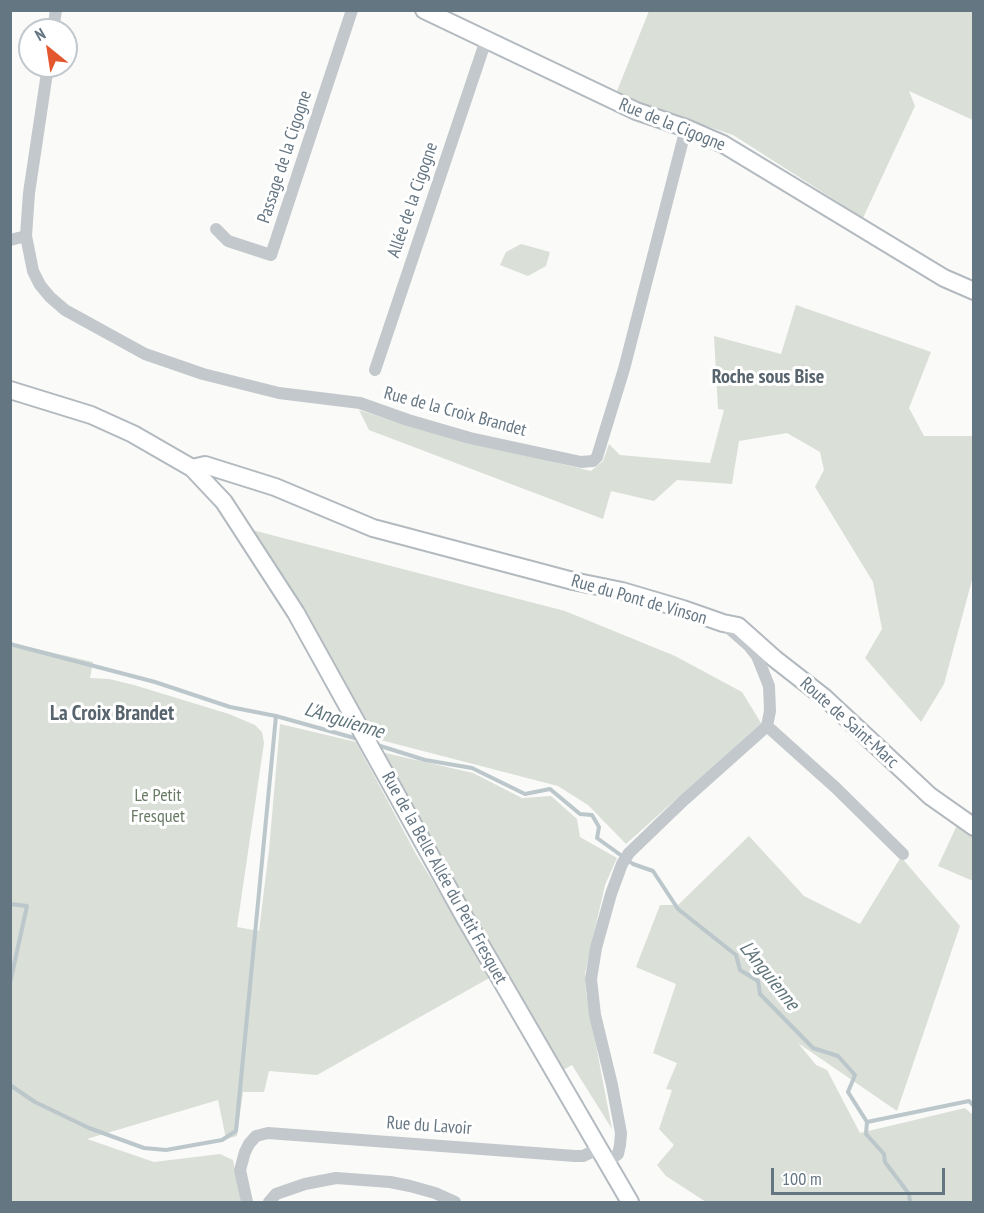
<!DOCTYPE html>
<meta charset="utf-8">
<style>
body{margin:0}
#map{position:relative;width:984px;height:1213px;overflow:hidden;background:#fafaf8;font-family:"PT Sans Narrow",sans-serif}
canvas{display:block}
.frame{position:absolute;inset:0;border:12px solid #657683;pointer-events:none}
.north{position:absolute;left:18px;top:18px;width:60px;height:60px;box-sizing:border-box;background:#fff;border:2px solid #c1c8cd;border-radius:50%;rotate:330deg;font-size:16px;font-weight:700;line-height:24px;text-align:center;color:#657683}
.north::after{content:'';display:block;margin:auto;width:21px;height:27px;background:#e4572e;clip-path:polygon(50% 0,100% 100%,50% 72%,0 100%)}
.scale{position:absolute;left:771px;top:1168px;width:174px;height:27px;box-sizing:border-box;border:3px solid #657683;border-top:0;padding-left:8px;font-size:18px;line-height:21px;white-space:nowrap;color:#657683;-webkit-text-stroke:4px #fff;paint-order:stroke}
</style>
<div id="map">
<canvas width="984" height="1213"></canvas>
<div class="frame"></div>
<div class="north">N</div>
<div class="scale">100 m</div>
</div>
<script>
const context = document.querySelector('canvas').getContext('2d');
context.lineJoin = 'round';
function paint(path, color) { context.fillStyle = color; context.fill(path, 'evenodd'); }
const toPath = rows => new Path2D(rows.map(r => 'M' + r).join(''));
function stroke(path, color, width, dash) { context.strokeStyle = color; context.lineWidth = width; context.lineCap = dash ? 'butt' : 'round'; context.setLineDash(dash || []); context.stroke(path); }
function write(font, color, halo, rows, align = 'center') {
  context.font = font + ' "PT Sans Narrow",sans-serif'; context.lineWidth = 6; context.setLineDash([]); context.textBaseline = 'middle'; context.strokeStyle = halo; context.fillStyle = color; for (const [text, x, y, turn = 0] of rows) {
    context.save(); context.translate(x, y); context.rotate((+turn || 0) * Math.PI / 180); context.textAlign = isNaN(turn) ? turn : align; if (halo) context.strokeText(text, 0, 0); context.fillText(text, 0, 0); context.restore();
  }
}
paint(toPath([
 [649,11,973,11,973,120,909,91,915,106,863,218,733,135,634,102,617,91],
 [521,244,550,252,546,266,528,276,500,265,506,252],
 [796,305,931,352,909,408,924,436,974,436,972,580,944,684,921,722,865,658,882,629,873,582,815,487,824,470,820,452,787,433,739,441,732,484,677,480,654,501,611,491,603,519,369,430,359,410,426,431,591,471,603,461,609,444,620,455,710,463,724,410,718,409,714,336,781,354],
 [252,530,565,611,675,656,742,692,761,723,626,844,588,805,558,786,369,737],
 [11,643,93,662,90,678,109,679,134,685,229,714,255,725,262,732,264,743,237,927,259,931,269,850,280,724,356,742,416,854,491,977,317,1075,269,1071,264,1092,243,1092,237,1136,226,1139,218,1100,87,1139,154,1162,220,1154,233,1160,241,1202,11,1202],
 [381,752,473,773,522,798,551,796,577,819,580,837,617,858,605,885,585,973,586,993,612,1129,572,1065,561,1071],
 [957,825,973,835,973,881,938,866],
 [749,836,804,896,860,924,901,857,960,926,897,1111,798,1043,816,1065,827,1070,860,1133,965,1108,973,1115,973,1202,706,1202,666,1176,657,1165,674,1145,659,1129,672,1090,666,1089,677,1063,653,1053,676,984,636,967,660,905,678,905]
]), '#dadfd7');
stroke(toPath([
 [10,644,155,682,230,707,276,716,358,739],
 [374,744,425,760,472,768,525,794,550,789,580,814,592,815,599,827,597,838,633,864,653,871,678,909,736,955,740,970,758,981,760,994,813,1048,838,1056,855,1075,848,1092,867,1122,969,1101,974,1106],
 [10,904,27,906,10,983],
 [10,1085,35,1102,89,1128,144,1148,166,1150,222,1140,236,1131,276,716],
 [867,1122,866,1134,884,1154,885,1162,909,1194,910,1202]
]), '#bbc7cb', 4);
const secondary = toPath([
 [424,10,636,111,686,128,723,144,944,278,974,291],
 [10,390,91,415,133,434,192,468,224,502,296,613,465,918,630,1202],
 [192,468,205,465,275,487,373,528,573,581,622,591,683,609,723,623,738,626,775,659,825,698,930,796,974,827]
]);
stroke(secondary, '#b3babf', 20);
stroke(toPath([
 [53,30,56,10],
 [48,66,29,193,26,236,33,271,40,285,50,297,65,310,145,354,203,374,279,393,360,403,408,420,470,438,581,462,593,461,597,457,624,369,686,128],
 [216,229,228,241,271,255,352,10],
 [10,240,26,236],
 [375,370,486,40],
 [767,726,836,788,903,854],
 [606,1163,618,1154,620,1145,621,1133,612,1085,595,1015,591,979,596,948,611,894,622,864,629,853,683,801,767,726,770,711,769,686,757,656,748,645,723,623],
 [247,1202,240,1170,245,1152,249,1144,256,1136,268,1133,575,1156,583,1156,598,1149],
 [269,1202,276,1194,305,1184,336,1178,390,1182,410,1186,435,1193,455,1202]
]), '#c3c8cc', 12);
stroke(secondary, '#fff', 16);
write('18px', '#657683', '#fff', [
 ["Rue de la Cigogne",672,125,22],
 ["Passage de la Cigogne",285,157,-72],
 ["Allée de la Cigogne",413,200,-71],
 ["Rue de la Croix Brandet",455,412,15],
 ["Rue du Pont de Vinson",639,600,16],
 ["Route de Saint-Marc",849,723,42],
 ["Rue de la Belle Allée du Petit Fresquet",444,878,61],
 ["Rue du Lavoir",429,1126,4]
]);
write('18px', '#687a64', '#fff', [
 ["Le Petit",158,796],
 ["Fresquet",158,817]
]);
write('bold 20px', '#57646e', '#fff', [
 ["Roche sous Bise",768,377]
]);
write('italic 20px', '#60757c', '#fff', [
 ["L'Anguienne",344,721,17],
 ["L'Anguienne",769,976,51]
]);
write('bold 21px', '#57646e', '#fff', [
 ["La Croix Brandet",112,714]
]);
</script>
